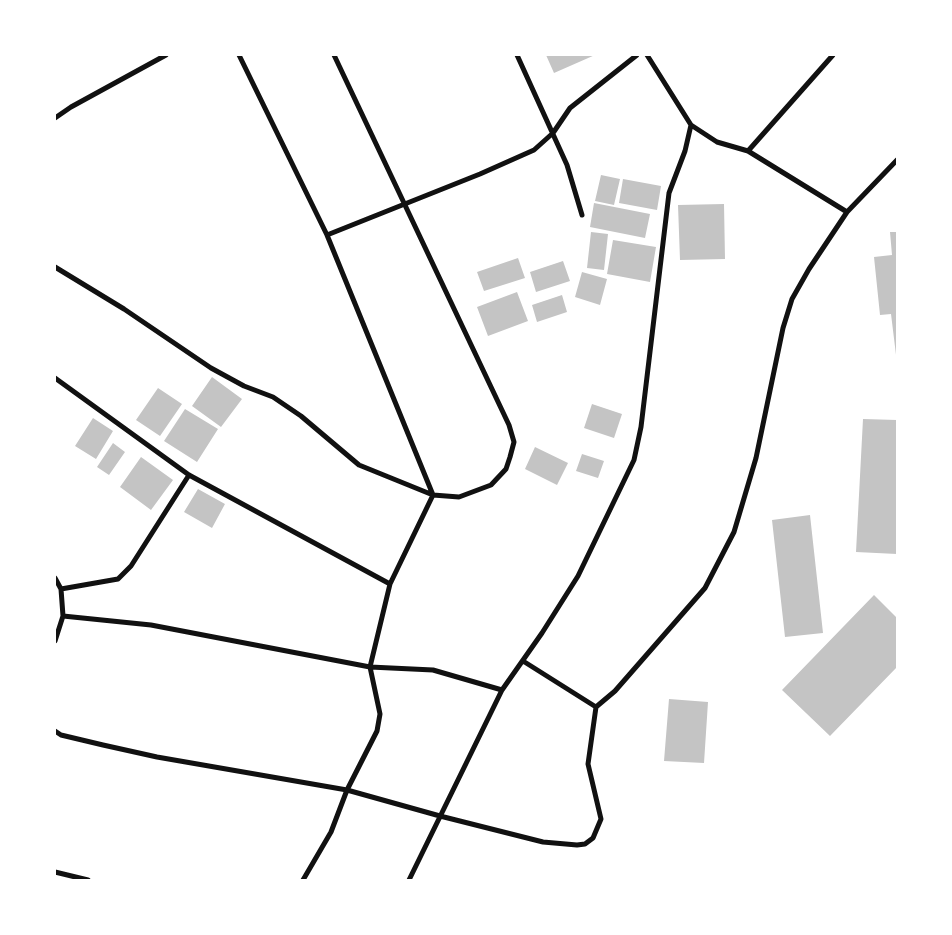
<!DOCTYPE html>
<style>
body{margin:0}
#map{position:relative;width:952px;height:935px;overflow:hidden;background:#fff;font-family:"PT Sans Narrow",sans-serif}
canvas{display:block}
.frame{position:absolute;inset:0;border:56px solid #fff;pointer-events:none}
</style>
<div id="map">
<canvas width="952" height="935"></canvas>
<div class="frame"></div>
</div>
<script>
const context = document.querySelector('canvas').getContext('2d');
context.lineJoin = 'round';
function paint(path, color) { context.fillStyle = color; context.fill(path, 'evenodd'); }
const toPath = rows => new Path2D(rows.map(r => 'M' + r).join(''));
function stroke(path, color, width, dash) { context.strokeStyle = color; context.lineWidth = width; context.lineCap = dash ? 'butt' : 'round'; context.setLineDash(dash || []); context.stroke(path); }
paint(toPath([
 [546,55,595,55,554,73],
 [601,175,620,179,614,205,595,201],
 [623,179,661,186,657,210,619,203],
 [594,203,650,214,645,238,590,227],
 [724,204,725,259,680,260,678,205],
 [591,232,608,234,604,270,587,268],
 [890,232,897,232,897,363,891,314,880,315,874,257,892,255],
 [613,240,656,247,650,282,607,274],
 [518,258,525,278,484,291,477,272],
 [563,261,570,281,536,292,530,272],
 [582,272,607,279,600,305,575,297],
 [517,292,528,321,488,336,477,307],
 [562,295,567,312,537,322,532,305],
 [212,377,242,399,221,427,192,406],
 [158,388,182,404,160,436,136,420],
 [592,404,622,414,614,438,584,428],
 [185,409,218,429,197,462,164,441],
 [93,418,113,431,96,459,75,446],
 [863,419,897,420,897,554,856,552],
 [113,443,125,452,109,475,97,467],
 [535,447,568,463,557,485,525,469],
 [582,454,604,461,598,478,576,471],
 [141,457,173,480,151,510,120,487],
 [198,489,225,504,212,528,184,512],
 [810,515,823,633,785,637,772,520],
 [874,595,897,618,897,667,830,736,782,690],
 [669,699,708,702,704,763,664,761]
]), '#c4c4c4');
stroke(toPath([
 [517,55,567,165,582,215],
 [647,55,691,125,717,142,748,151,833,55],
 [55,118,71,107,166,55],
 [847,212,897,160],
 [327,235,480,174,534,150,553,133,570,108,637,55],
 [55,267,124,309,211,368,244,386,273,397,301,416,359,465,433,495,459,497,491,485,506,469,510,457,514,442,509,425,334,55],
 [55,378,189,475,390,584],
 [55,578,61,589,63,616,55,641],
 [61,589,118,579,131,566,189,475],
 [63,616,151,625,370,667,390,584,433,495,327,235,239,55],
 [523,661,596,707,615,691,705,588,734,532,756,458,783,328,792,299,809,269,847,212,748,151],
 [55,731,61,735,103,745,157,757,347,790,440,816,543,842,577,845,585,844,593,838,601,819,588,764,596,707],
 [55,872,88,880],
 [303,880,331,832,347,790,377,731,380,714,370,667,433,670,502,690,542,633,578,576,634,460,641,427,669,193,685,151,691,125],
 [409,880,502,690]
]), '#111', 5);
</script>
